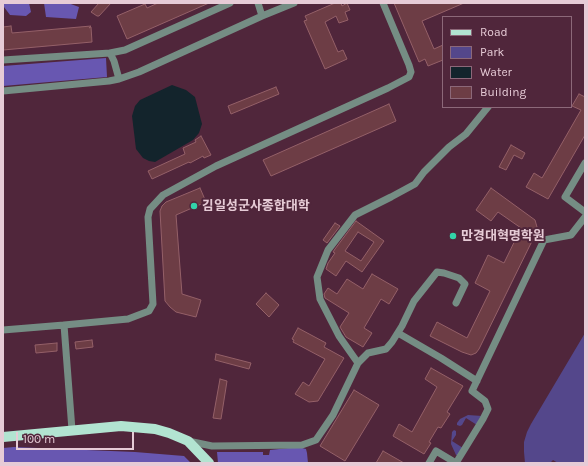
<!DOCTYPE html>
<meta charset="utf-8">
<style>
body{margin:0}
#map{position:relative;width:588px;height:466px;overflow:hidden;background:#50263b;font-family:Karla,sans-serif}
canvas{display:block}
.frame{position:absolute;inset:0;border:4px solid #e6cbd6;pointer-events:none}
.legend{position:absolute;left:442px;top:16px;width:130px;height:92px;box-sizing:border-box;background:#50263b;border:1px solid #8c6879;margin:0;padding:5px 7px;list-style:none;font-size:12px;color:#e6cbd6}
.legend li{display:flex;align-items:center;gap:8px;height:20px}
.legend b{width:20px;border:1px solid #8c6879}
.scale{position:absolute;left:16px;top:432px;width:118px;height:18px;box-sizing:border-box;border:2px solid #e6cbd6;border-top:0;padding-left:5px;font-size:12px;line-height:14px;white-space:nowrap;color:#e6cbd6;-webkit-text-stroke:3px #50263b;paint-order:stroke}
</style>
<div id="map">
<canvas width="588" height="466"></canvas>
<div class="frame"></div>
<ul class="legend">
<li><b style="height:5px;background:#b2e4d1"></b>Road</li>
<li><b style="height:11px;background:#54478b"></b>Park</li>
<li><b style="height:11px;background:#13242c"></b>Water</li>
<li><b style="height:11px;background:#6d3d45"></b>Building</li>
</ul>
<div class="scale">100 m</div>
</div>
<script>
const context = document.querySelector('canvas').getContext('2d');
context.lineJoin = 'round';
function paint(path, color) { context.fillStyle = color; context.fill(path, 'evenodd'); }
const toPath = rows => new Path2D(rows.map(r => 'M' + r).join(''));
function stroke(path, color, width, dash) { context.strokeStyle = color; context.lineWidth = width; context.lineCap = dash ? 'butt' : 'round'; context.setLineDash(dash || []); context.stroke(path); }
function write(font, color, halo, rows, align = 'center') {
  context.font = font + ' Karla,"Noto Sans KR",sans-serif'; context.lineWidth = 4; context.setLineDash([]); context.textBaseline = 'middle'; context.strokeStyle = halo; context.fillStyle = color; for (const [text, x, y, turn = 0] of rows) {
    context.save(); context.translate(x, y); context.rotate((+turn || 0) * Math.PI / 180); context.textAlign = isNaN(turn) ? turn : align; if (halo) context.strokeText(text, 0, 0); context.fillText(text, 0, 0); context.restore();
  }
}
paint(toPath([
 [585,333,585,463,558,463,553,460,550,463,525,463,524,452,524,442,527,432,531,424],
 [468,415,482,416,477,425,466,418,462,425,460,426,457,425,457,423,460,419],
 [454,430,456,431,456,435,452,441,463,448,458,456,456,455,451,444,452,432]
]), '#54478b');
paint(toPath([
 [3,3,29,3,31,12,26,16,10,15,4,7],
 [44,3,68,3,79,7,76,19,46,17],
 [106,58,107,77,3,86,3,66],
 [14,447,135,452,184,456,191,463,3,463,3,448],
 [298,447,306,449,307,453,308,463,218,463,217,452,263,452,263,455,269,455,270,450]
]), '#6857b1');
paint(toPath([
 [172,85,186,90,195,97,202,124,199,133,193,140,155,162,149,161,143,158,136,149,132,116,135,106,140,100]
]), '#13242c');
const building = toPath([
 [99,3,111,3,99,16,97,16,91,12,99,3],
 [158,3,209,3,127,39,117,16,145,4,147,8,158,3],
 [335,3,341,3,342,6,347,3,350,10,345,12,348,20,339,23,336,16,325,22,338,52,343,50,347,59,325,69,304,21,307,20,305,16,335,3],
 [394,3,464,3,422,21,434,49,443,45,443,60,428,66,425,59,419,62,394,3],
 [11,26,12,33,91,26,89,28,91,27,92,42,3,50,3,27,11,26],
 [276,87,279,94,231,114,228,106,276,87],
 [579,94,585,97,585,135,548,199,526,187,534,173,542,178,581,110,572,106,579,94],
 [389,104,396,121,271,176,263,160,389,104],
 [201,136,211,155,204,158,203,156,190,163,189,162,152,179,148,171,185,154,183,148,196,142,195,140,201,136],
 [511,145,525,153,522,159,514,155,506,170,499,167,511,145],
 [200,188,206,202,176,215,182,294,201,300,196,317,176,312,170,307,165,301,160,211,162,206,166,202,200,188],
 [491,188,535,220,537,227,535,235,479,349,476,353,471,355,462,352,430,336,437,322,467,338,490,291,475,283,488,255,504,263,521,228,498,212,491,221,476,210,491,188],
 [356,221,384,241,362,272,346,261,336,276,326,269,328,263,335,253,333,252,335,249,356,221],
 [358,232,374,242,361,261,345,251,358,232],
 [335,223,340,226,327,243,323,240,335,223],
 [372,274,398,289,389,304,381,299,364,328,372,333,363,347,346,337,340,327,349,313,325,298,324,294,328,288,337,294,347,279,363,289,372,274],
 [266,293,279,305,269,317,256,304,266,293],
 [298,328,326,343,324,347,344,358,318,401,309,402,295,394,303,382,309,386,325,359,293,342,294,340,292,339,298,328],
 [92,340,93,347,76,349,75,342,92,340],
 [57,343,57,351,36,353,35,345,57,343],
 [216,354,251,363,249,369,215,360,216,354],
 [431,368,463,386,447,412,450,414,441,428,438,427,429,442,431,443,424,454,393,436,399,424,412,432,437,387,425,379,431,368],
 [220,379,227,381,221,419,213,418,220,379],
 [354,390,379,405,345,461,320,446,354,390],
 [383,451,404,463,376,463,383,451]
]);
paint(building, '#6d3d45');
stroke(building, '#946068', 1);
stroke(toPath([
 [258,3,262,16],
 [110,53,125,50,230,3],
 [3,60,110,53,114,61,119,79],
 [3,91,109,81,119,79,139,72,262,16,294,3],
 [585,163,565,197,585,212],
 [64,325,128,319,149,311,153,304,148,217,150,209,163,195,216,166,388,88,409,77,411,72,409,65,383,3],
 [3,330,64,325,72,430],
 [398,333,441,358,477,381],
 [358,363,339,336,320,299,317,277,328,250,355,215,391,197,415,184,424,172,449,147,466,134,488,107],
 [188,441,212,446,302,445,316,440,333,415,358,363,368,353,386,349,392,342,402,326,414,301,437,272,444,273,459,278,465,284,456,303],
 [429,463,436,451,456,463,483,419,488,409,485,401,472,391,544,240,571,235,585,217]
]), '#758d84', 7);
stroke(toPath([
 [3,437,121,426,155,429,169,433,188,441,209,463]
]), '#b2e4d1', 10);
for (const [x, y, r, color] of [
 [194,206,4,"#32d4a9"],
 [453,236,4,"#32d4a9"]
]) { const dot = new Path2D(); dot.arc(x, y, r, 0, 2 * Math.PI); context.fillStyle = color; context.fill(dot); stroke(dot, '#50263b', 1.5); }
write('bold 13px', '#e6cbd6', '#50263b', [
 ["김일성군사종합대학",202,206],
 ["만경대혁명학원",461,236]
], 'left');
</script>
